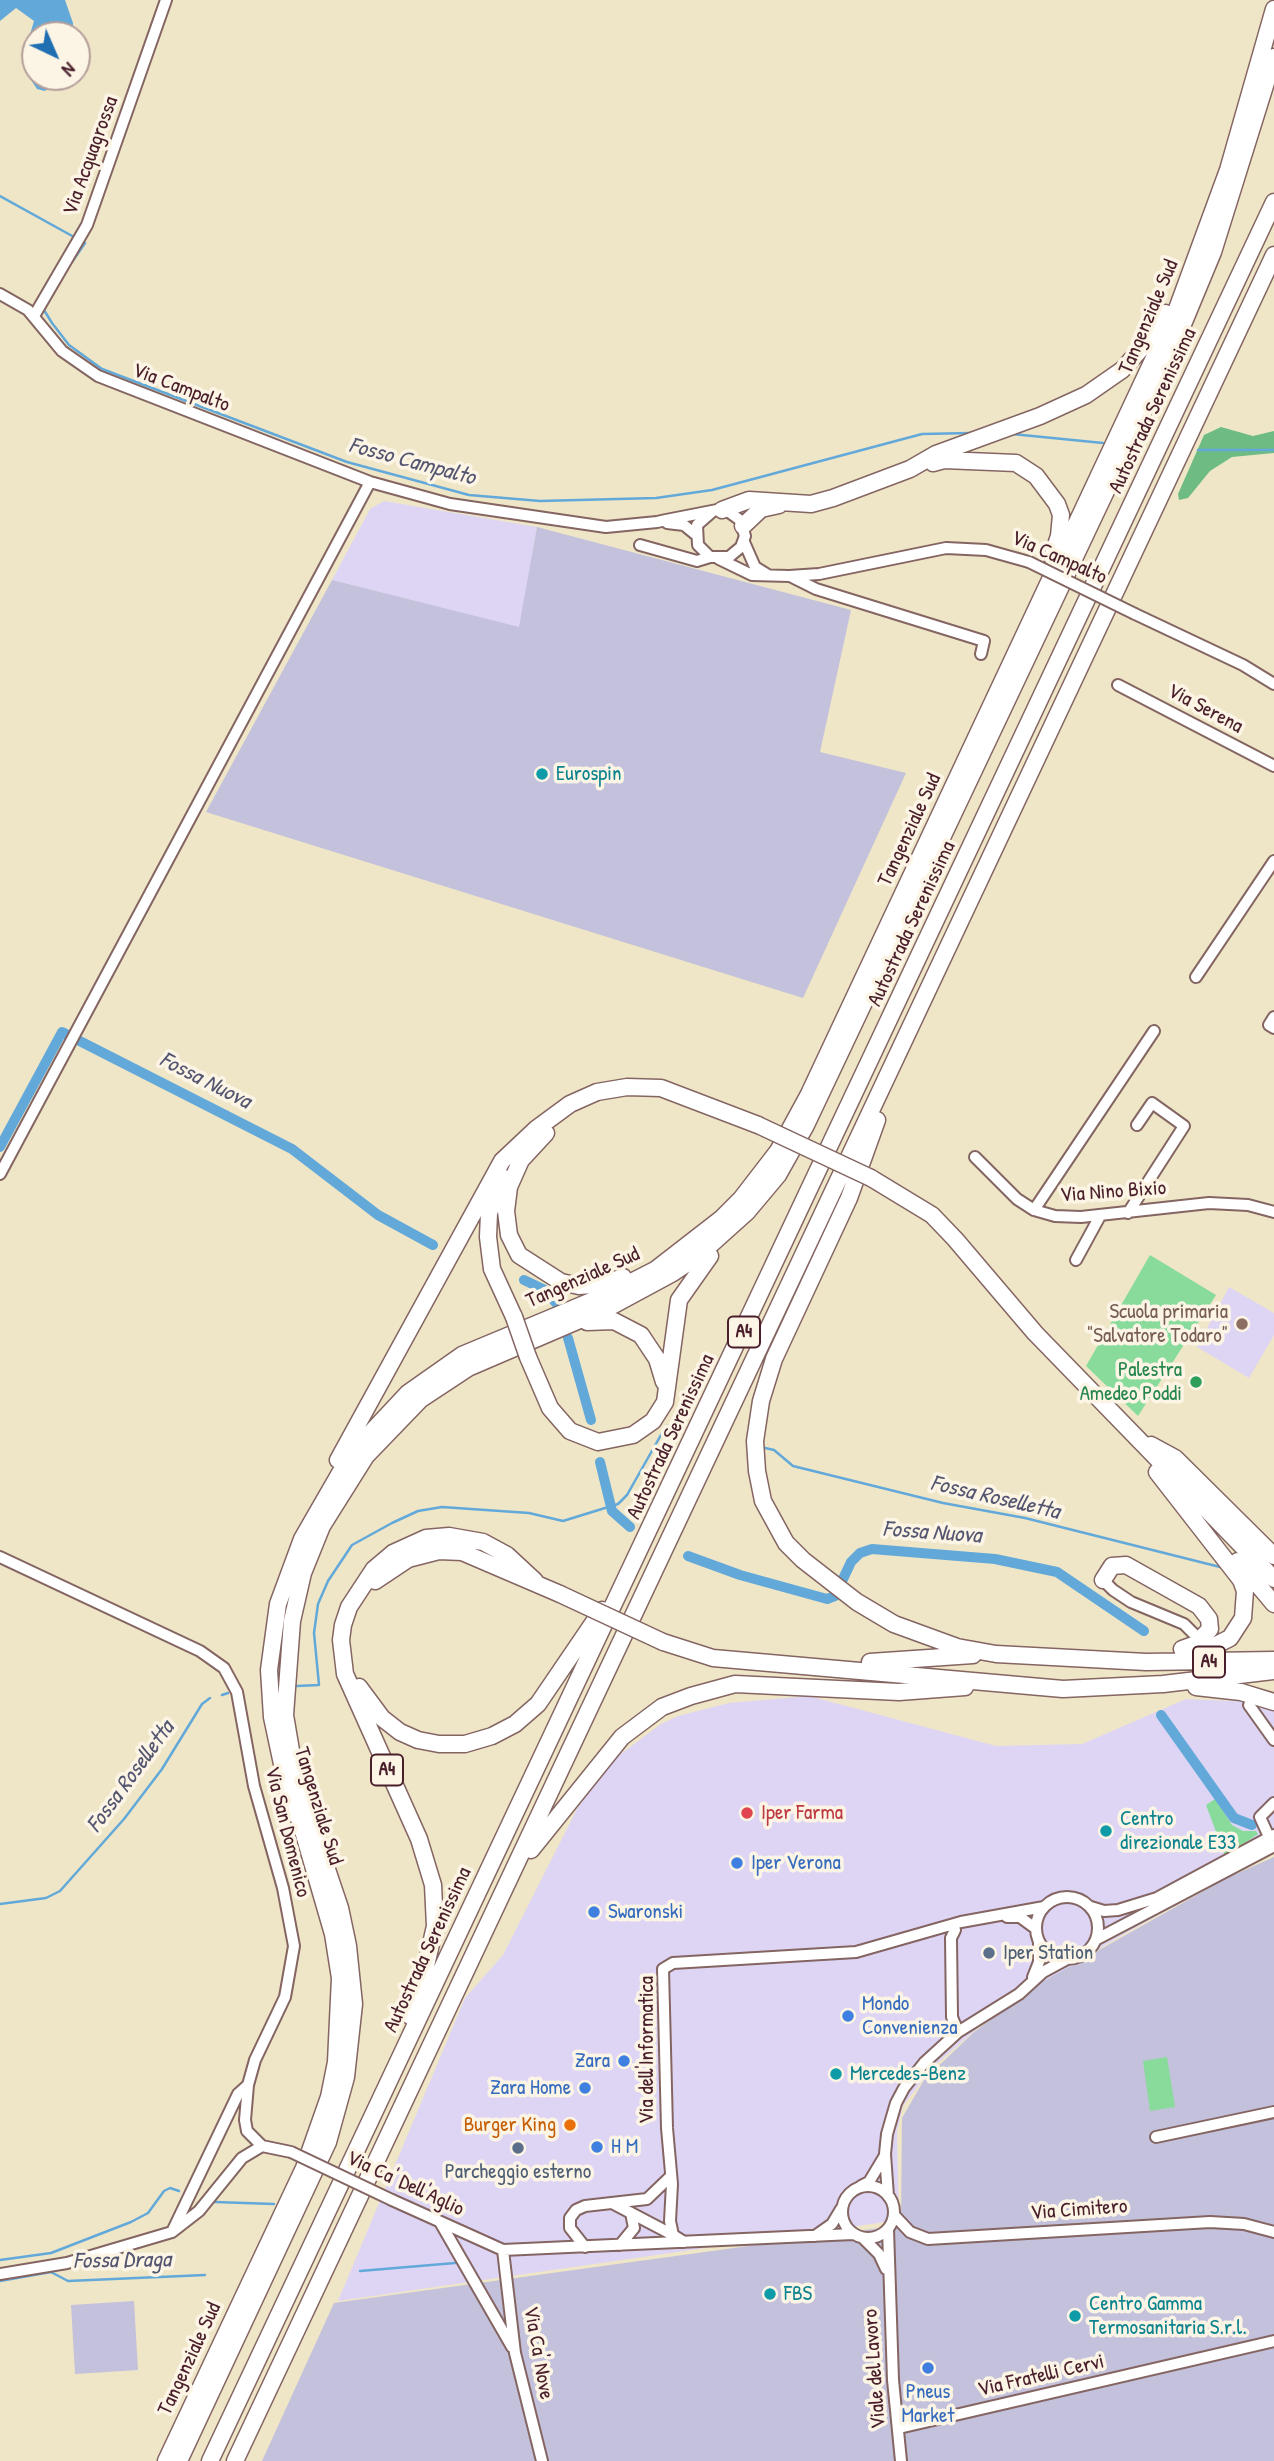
<!DOCTYPE html>
<style>
body{margin:0}
#map{position:relative;width:1274px;height:2461px;overflow:hidden;background:#efe6c8;font-family:"Patrick Hand",sans-serif}
canvas{display:block}
.north{position:absolute;left:21px;top:21px;width:70px;height:70px;box-sizing:border-box;background:#fcf5e5;border:2px solid #b59f9b;border-radius:50%;rotate:136deg;font-size:19px;font-weight:700;line-height:28px;text-align:center;color:#4a1f2b}
.north::after{content:'';display:block;margin:auto;width:24px;height:32px;background:#1f6fb2;clip-path:polygon(50% 0,100% 100%,50% 72%,0 100%)}
</style>
<div id="map">
<canvas width="1274" height="2461"></canvas>
<div class="north">N</div>
</div>
<script>
const context = document.querySelector('canvas').getContext('2d');
context.lineJoin = 'round';
function paint(path, color) { context.fillStyle = color; context.fill(path, 'evenodd'); }
const toPath = rows => new Path2D(rows.map(r => 'M' + r).join(''));
function stroke(path, color, width, dash) { context.strokeStyle = color; context.lineWidth = width; context.lineCap = dash ? 'butt' : 'round'; context.setLineDash(dash || []); context.stroke(path); }
function write(font, color, halo, rows, align = 'center') {
  context.font = font + ' "Patrick Hand",sans-serif'; context.lineWidth = 7; context.setLineDash([]); context.textBaseline = 'middle'; context.strokeStyle = halo; context.fillStyle = color; for (const [text, x, y, turn = 0] of rows) {
    context.save(); context.translate(x, y); context.rotate((+turn || 0) * Math.PI / 180); context.textAlign = isNaN(turn) ? turn : align; if (halo) context.strokeText(text, 0, 0); context.fillText(text, 0, 0); context.restore();
  }
}
paint(toPath([
 [384,501,537,527,520,628,332,580,370,509],
 [1229,1287,1274,1313,1274,1335,1249,1378,1197,1347],
 [809,1696,996,1746,1082,1744,1186,1699,1255,1702,1274,1710,1274,1852,1122,1935,997,2011,932,2068,903,2106,897,2131,899,2220,338,2301,465,1998,503,1955,578,1807,618,1756,661,1724,678,1716,729,1703]
]), '#ded5f5');
paint(toPath([
 [537,527,851,610,820,752,906,773,803,998,206,812,332,580,519,627],
 [1274,1857,1274,2461,262,2461,334,2303,901,2225,902,2118,924,2080,974,2032,1044,1981,1227,1878],
 [134,2301,138,2370,75,2374,71,2305]
]), '#c3c1db');
paint(toPath([
 [1150,1255,1216,1295,1138,1416,1086,1366],
 [1215,1799,1232,1825,1243,1831,1256,1831,1258,1834,1225,1856,1206,1805],
 [1167,2057,1175,2107,1150,2111,1143,2061]
]), '#89db9c');
paint(toPath([
 [1221,427,1253,436,1274,431,1274,453,1232,457,1210,471,1188,498,1179,500,1178,494,1204,435]
]), '#6ebb84');
paint(toPath([
 [0,0,65,0,73,23,73,35,35,35,35,77,60,77,45,91,37,89,25,71,23,58,34,21,16,8,0,21]
]), '#62a9d9');
stroke(toPath([
 [0,196,74,237],
 [72,262,85,243,80,241],
 [45,306,44,310,52,323,69,345,102,369,347,462,469,495,540,501,656,498,712,490,922,434,971,433],
 [1012,434,1103,443],
 [1137,448,1139,448],
 [1198,450,1274,450],
 [765,1448,774,1450,793,1466,943,1503,1025,1518,1224,1568],
 [297,1686,319,1685,314,1633,318,1604,328,1581,352,1545,392,1523,418,1511,442,1507,529,1513,563,1521,618,1504,627,1495,666,1426,678,1426],
 [222,1695,228,1693],
 [0,1904,46,1898,60,1891,124,1819,162,1769,202,1704,210,1698],
 [215,2202,274,2204],
 [0,2260,51,2253,131,2222,148,2213,164,2191,170,2188,179,2191],
 [360,2271,455,2263],
 [0,2281,51,2272,68,2281,205,2275]
]), '#62a9d9', 2.5);
stroke(toPath([
 [0,1147,62,1032,292,1149,378,1215,433,1245],
 [524,1280,545,1290,556,1303],
 [568,1338,591,1420],
 [600,1462,612,1511,630,1527],
 [688,1556,740,1575,827,1599,835,1596,851,1562,860,1553,872,1549,995,1559,1057,1572,1144,1631],
 [1161,1715,1234,1818,1252,1825]
]), '#62a9d9', 10);
const minor = toPath([
 [0,294,28,310,62,351,98,376,370,482,450,504,606,527,657,522,666,520,717,510,729,512,740,520,745,536,741,547,729,557,710,557,698,545,697,525,713,511],
 [34,316,87,225,166,0],
 [667,523,684,525,695,534],
 [744,542,755,567,768,575],
 [640,545,697,561,710,557],
 [719,559,752,575,789,576,819,574,946,548,986,550,1029,562],
 [790,576,816,589,984,641,981,654],
 [1135,614,1243,665,1274,684],
 [1118,685,1274,766],
 [1196,977,1274,861],
 [1274,1017,1269,1025,1274,1028],
 [975,1157,1017,1199,1034,1210,1055,1216,1081,1217,1209,1203,1248,1205,1274,1212],
 [0,1174,370,482],
 [1034,1210,1154,1031],
 [1128,1213,1184,1126,1152,1103,1137,1125],
 [1076,1260,1100,1216],
 [0,1557,200,1651,224,1668,237,1692,254,1786,283,1888,294,1946,285,1997,255,2060,248,2085,238,2094,172,2232],
 [1103,1580,1113,1590,1131,1602,1184,1624,1194,1634],
 [1249,1705,1274,1740],
 [1269,1837,1260,1817,1274,1803],
 '1036 1928a31 31 0 1 1 62 0a31 31 0 1 1-62 0Z',
 [1091,1907,1104,1911,1118,1910,1157,1898,1274,1835],
 [1007,1917,1020,1917,1035,1928],
 [955,1930,951,1938,952,2017,958,2032],
 [1097,1939,1274,1846],
 [1033,1977,1039,1962,1039,1943],
 [248,2085,245,2120,247,2131,262,2146,291,2152],
 [1156,2137,1274,2112],
 '842 2212a26 26 0 1 1 52 0a26 26 0 1 1-52 0Z',
 [861,2186,869,2182,884,2157],
 [888,2196,885,2154,887,2134,896,2103,904,2088,924,2063,958,2032,1019,1994,1043,1972,1067,1959],
 [392,2200,503,2250,853,2234],
 [614,2204,673,2235],
 [894,2215,910,2232,928,2239,1210,2222,1244,2224,1274,2232],
 [440,2222,512,2347],
 [888,2229,893,2380,901,2461],
 [815,2236,832,2224,841,2209],
 [863,2238,879,2254,886,2269],
 [684,2242,673,2235,670,2221,672,2184,667,2128,663,1969,673,1963,856,1952,961,1922,1044,1907],
 [620,2245,634,2228,631,2213],
 [585,2247,570,2228,570,2218,576,2210,585,2206,647,2199,671,2176],
 [503,2250,515,2353,542,2461],
 [0,2274,67,2263,172,2232,199,2211,242,2158,262,2146],
 [899,2428,1274,2341]
]);
const highway = toPath([
 [933,463,944,460,1016,463,1036,476,1057,504,1061,515,1059,536,1052,557],
 [722,510,749,500,811,504,833,498,910,469,936,454,1040,416,1086,395,1122,370,1149,340,1165,313],
 [743,526,761,509,779,505],
 [877,1120,849,1198,774,1359,761,1401,755,1441,757,1471,763,1501,786,1543,803,1560,857,1602,894,1624,957,1647,996,1654,1146,1662,1274,1660],
 [546,1133,521,1160,509,1187,506,1211,509,1235,519,1255,561,1282,579,1286,604,1284,623,1277],
 [502,1177,489,1213,488,1237,492,1269,514,1317],
 [871,1178,932,1215,955,1239,1035,1333,1274,1579],
 [587,1322,614,1321,641,1335,657,1359,664,1382],
 [528,1357,550,1408,570,1431,598,1442,633,1435,653,1421,665,1402,679,1300,710,1256],
 [1151,1445,1175,1458,1274,1556],
 [338,1460,502,1161,536,1129,570,1104,597,1092,627,1087,661,1088,758,1125],
 [1157,1472,1241,1580,1245,1591,1243,1618,1230,1638,1204,1651,1183,1655],
 [1238,1561,1274,1604],
 [1103,1580,1112,1566,1126,1565,1199,1606,1209,1619,1210,1629,1196,1644,1182,1649],
 [375,1581,408,1559,439,1551,462,1552,560,1594],
 [663,1642,713,1658,1063,1689,1163,1684,1274,1671],
 [870,1662,973,1655],
 [359,1687,382,1718,400,1732,418,1740,439,1744,465,1744,492,1736,515,1724,538,1704,602,1610],
 [1196,1687,1241,1692,1274,1702],
 [531,1850,622,1737,662,1707,691,1696,735,1684,899,1692,965,1687],
 [410,2016,423,1979,435,1926,433,1885,419,1839,345,1674,341,1640,343,1625,349,1607,374,1569,393,1553,426,1538,449,1536,483,1542,507,1555,535,1581],
 [166,2461,304,2168,329,2097,336,2062,340,1978,333,1934,301,1824,288,1792,272,1717,269,1670,278,1604,302,1539,340,1473,363,1441,408,1393,462,1355,606,1295,655,1270,722,1218,741,1199,778,1151,809,1094,1177,309,1228,170,1274,9],
 [179,2461,328,2142,346,2077,354,2004,348,1946,340,1908,295,1774,285,1715,292,1621,303,1573,322,1526,366,1456,421,1399,468,1368,610,1307,673,1273,698,1256,747,1212,778,1175,806,1125,1169,358,1213,252,1274,57],
 [210,2461,1274,202],
 [235,2461,1274,255]
]);
stroke(minor, '#846562', 14);
stroke(highway, '#846562', 19);
stroke(minor, '#fff', 10);
stroke(highway, '#fff', 16);
const minorBridge = toPath([
 [1029,562,1135,614],
 [291,2152,392,2200]
]);
const highwayBridge = toPath([
 [758,1125,871,1178],
 [514,1317,528,1357],
 [560,1594,663,1642]
]);
stroke(minorBridge, '#846562', 14, []);
stroke(highwayBridge, '#846562', 19, []);
stroke(minorBridge, '#fff', 10);
stroke(highwayBridge, '#fff', 16);
for (const [x, y, r, color] of [
 [542,774,7,"#0f9aa8"],
 [1242,1324,7,"#8d6e63"],
 [1196,1382,7,"#2e9e5b"],
 [747,1813,7,"#e0444e"],
 [1106,1831,7,"#0f9aa8"],
 [737,1863,7,"#3f7fe0"],
 [594,1912,7,"#3f7fe0"],
 [989,1953,7,"#5c6f8a"],
 [848,2016,7,"#3f7fe0"],
 [624,2061,7,"#3f7fe0"],
 [836,2074,7,"#0f9aa8"],
 [585,2088,7,"#3f7fe0"],
 [570,2125,7,"#e8710a"],
 [597,2147,7,"#3f7fe0"],
 [518,2148,7,"#5c6f8a"],
 [770,2294,7,"#0f9aa8"],
 [1075,2316,7,"#0f9aa8"],
 [928,2368,7,"#3f7fe0"]
]) { const dot = new Path2D(); dot.arc(x, y, r, 0, 2 * Math.PI); context.fillStyle = color; context.fill(dot); stroke(dot, '#fcf5e5', 2.5); }
for (const [x, y, w] of [
 [744,1332,32],
 [1209,1662,32],
 [387,1770,32]
]) { const box = new Path2D(); box.roundRect(x - w / 2, y - 15.5, w, 31, 5); context.fillStyle = '#fcf5e5'; context.fill(box); stroke(box, '#4a1f2b', 2); }
write('bold 19px', '#4a1f2b', null, [
 ["A4",744,1332],
 ["A4",1209,1662],
 ["A4",387,1770]
]);
write('21px', '#4a1f2b', '#fcf5e5', [
 ["Via Acquagrossa",91,156,-70],
 ["Tangenziale Sud",1149,317,-67],
 ["Via Campalto",181,388,21],
 ["Autostrada Serenissima",1153,411,-65],
 ["Via Campalto",1059,558,24],
 ["Via Serena",1205,709,28],
 ["Tangenziale Sud",910,830,-65],
 ["Autostrada Serenissima",912,924,-65],
 ["Via Nino Bixio",1113,1192,-4],
 ["Tangenziale Sud",583,1278,-24],
 ["Autostrada Serenissima",671,1437,-65],
 ["Tangenziale Sud",318,1806,73],
 ["Via San Domenico",287,1832,76],
 ["Autostrada Serenissima",428,1950,-65],
 ["Via dell'Informatica",647,2050,-90],
 ["Via Ca' Dell'Aglio",405,2184,25],
 ["Via Cimitero",1079,2210,-4],
 ["Via Ca' Nove",538,2353,80],
 ["Tangenziale Sud",190,2359,-65],
 ["Viale del Lavoro",875,2369,-94],
 ["Via Fratelli Cervi",1041,2376,-13]
]);
write('21px', '#0d838f', '#fcf5e5', [
 ["Eurospin",556,774],
 ["Centro",1120,1819],
 ["direzionale E33",1120,1843],
 ["Mercedes-Benz",850,2074],
 ["FBS",784,2294],
 ["Centro Gamma",1089,2304],
 ["Termosanitaria S.r.l.",1089,2328]
], 'left');
write('21px', '#785e54', '#fcf5e5', [
 ["Scuola primaria",1228,1312],
 ["\"Salvatore Todaro\"",1228,1336]
], 'right');
write('21px', '#27864d', '#fcf5e5', [
 ["Palestra",1182,1370],
 ["Amedeo Poddi",1182,1394]
], 'right');
write('21px', '#be3a42', '#fcf5e5', [
 ["Iper Farma",761,1813]
], 'left');
write('21px', '#366cbe', '#fcf5e5', [
 ["Iper Verona",751,1863],
 ["Swaronski",608,1912],
 ["Mondo",862,2004],
 ["Convenienza",862,2028],
 ["Zara",610,2061,"right"],
 ["Zara Home",571,2088,"right"],
 ["H M",611,2147],
 ["Pneus",928,2392,"center"],
 ["Market",928,2416,"center"]
], 'left');
write('21px', '#4e5e75', '#fcf5e5', [
 ["Iper Station",1003,1953],
 ["Parcheggio esterno",518,2172,"center"]
], 'left');
write('21px', '#c56008', '#fcf5e5', [
 ["Burger King",556,2125]
], 'right');
write('italic 23px', '#545671', '#fcf5e5', [
 ["Fosso Campalto",412,462,15],
 ["Fossa Nuova",205,1081,27],
 ["Fossa Roselletta",995,1498,13],
 ["Fossa Nuova",932,1533,4],
 ["Fossa Roselletta",131,1777,-54],
 ["Fossa Draga",122,2261,-1]
]);
</script>
